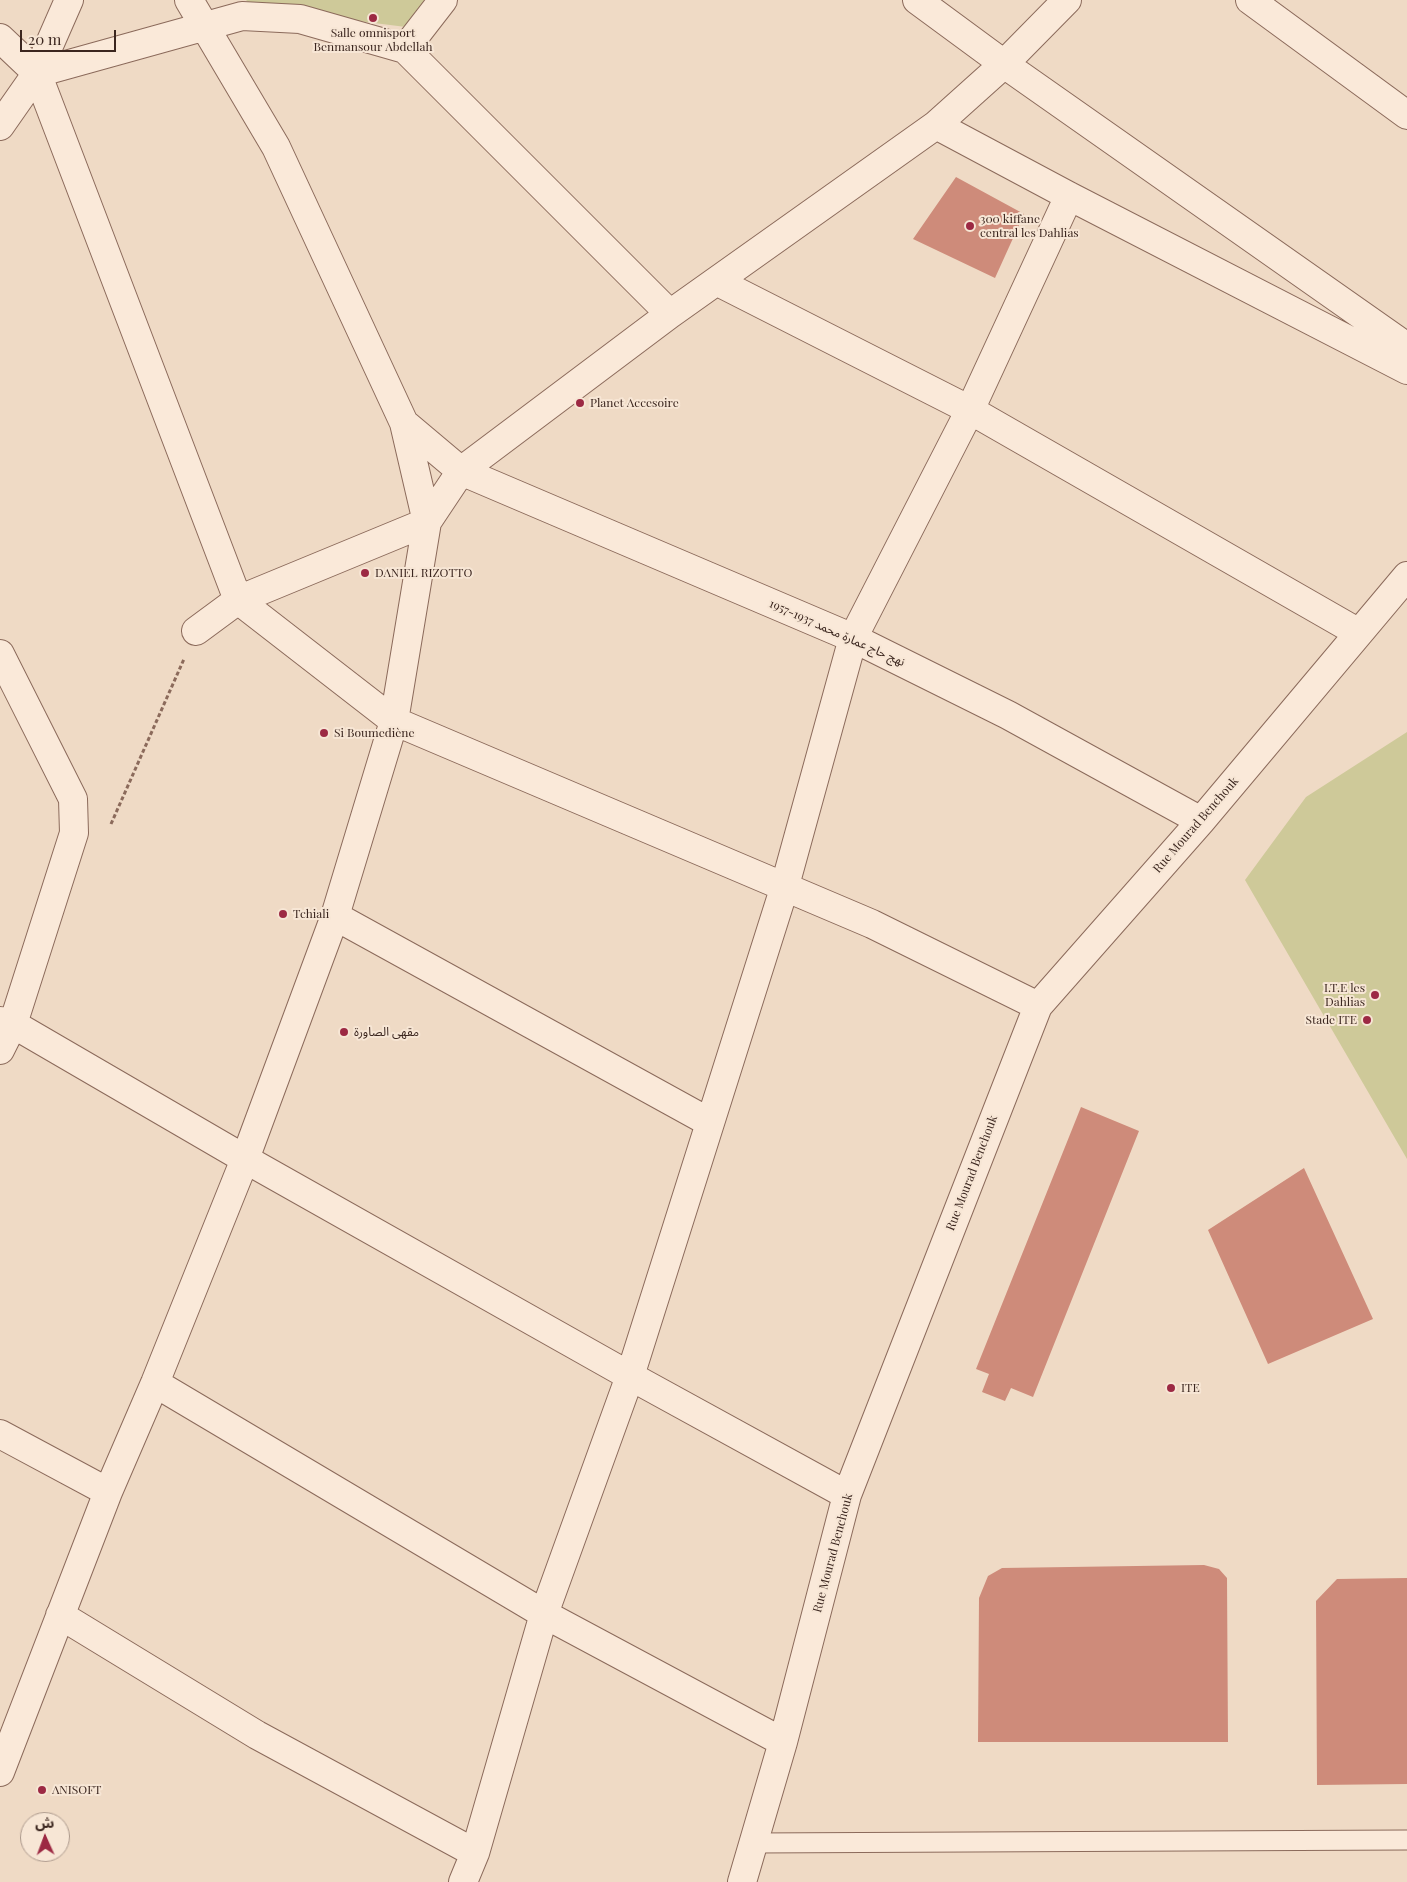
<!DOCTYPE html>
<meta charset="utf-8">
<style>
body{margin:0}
#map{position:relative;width:1407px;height:1882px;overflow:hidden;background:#efdac5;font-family:"Playfair Display","Noto Sans Arabic",serif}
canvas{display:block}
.north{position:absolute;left:20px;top:1812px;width:50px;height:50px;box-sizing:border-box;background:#f7e6d5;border:1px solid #ac998c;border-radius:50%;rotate:358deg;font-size:14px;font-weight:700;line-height:20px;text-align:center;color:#3b261f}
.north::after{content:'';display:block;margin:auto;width:18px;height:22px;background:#9c2943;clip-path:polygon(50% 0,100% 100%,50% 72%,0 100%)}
.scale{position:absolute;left:20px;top:30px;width:96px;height:22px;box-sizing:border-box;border:2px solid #3b261f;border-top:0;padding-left:6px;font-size:15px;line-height:18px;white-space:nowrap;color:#3b261f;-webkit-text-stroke:4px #f7e6d5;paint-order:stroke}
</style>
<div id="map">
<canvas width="1407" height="1882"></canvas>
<div class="north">ش</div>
<div class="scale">20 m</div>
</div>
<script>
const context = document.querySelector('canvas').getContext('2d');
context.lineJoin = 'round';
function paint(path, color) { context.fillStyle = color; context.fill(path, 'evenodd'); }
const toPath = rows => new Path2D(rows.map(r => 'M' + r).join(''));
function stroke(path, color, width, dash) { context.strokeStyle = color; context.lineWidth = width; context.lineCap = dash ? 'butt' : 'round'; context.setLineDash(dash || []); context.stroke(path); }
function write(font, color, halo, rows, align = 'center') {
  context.font = font + ' "Playfair Display","Noto Sans Arabic",serif'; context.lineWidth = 4; context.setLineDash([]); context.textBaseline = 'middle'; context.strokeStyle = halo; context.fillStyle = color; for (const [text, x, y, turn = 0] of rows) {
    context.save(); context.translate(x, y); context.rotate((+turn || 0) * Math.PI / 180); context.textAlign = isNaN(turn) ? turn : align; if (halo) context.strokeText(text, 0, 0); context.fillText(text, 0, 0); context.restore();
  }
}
paint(toPath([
 [246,0,433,0,406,27,254,8],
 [1407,732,1407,1159,1245,880,1306,797]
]), '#cec999');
paint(toPath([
 [956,177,1024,214,995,278,913,239],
 [1081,1107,1139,1131,1033,1397,1011,1388,1005,1401,982,1392,989,1374,976,1369],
 [1304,1168,1373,1319,1268,1364,1208,1230],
 [1204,1565,1219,1569,1227,1578,1228,1742,978,1742,979,1598,988,1576,1002,1568],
 [1407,1578,1407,1784,1317,1785,1316,1601,1337,1579]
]), '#ce8b7a');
const service = toPath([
 [754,1843,1407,1840]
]);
const minor = toPath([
 [189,0,276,147,404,423,461,471,853,638,1008,715,1201,821],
 [917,0,1004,64,1407,347],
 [1250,0,1407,115],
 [0,38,37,73],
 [405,49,443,0],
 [936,125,1069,196,1407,370],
 [0,126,37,73,69,0],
 [718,282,970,410,1359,633],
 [670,314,405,49,300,19,242,16,37,73,238,600,394,721,872,924,1038,1006],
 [196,631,238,600,427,522,461,471,670,314,936,125,1004,64,1067,0],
 [0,654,73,799,74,833,13,1024,0,1050],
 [335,916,709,1122],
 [0,1021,13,1024,245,1159,630,1376,847,1495],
 [155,1383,544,1614,783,1742],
 [0,1434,108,1492],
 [60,1615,257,1735,475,1853],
 [0,1772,108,1492,155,1383,245,1159,335,916,394,721,427,522,404,423],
 [463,1882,475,1853,544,1614,630,1376,784,889,853,638,970,410,1069,196],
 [742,1882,783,1742,847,1495,1038,1006,1201,821,1407,576]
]);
stroke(service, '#8b6a5b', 21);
stroke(minor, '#8b6a5b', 30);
stroke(toPath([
 [111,824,184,659]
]), '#8b6a5b', 3, [4, 2.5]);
stroke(service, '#fae9d9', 19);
stroke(minor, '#fae9d9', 28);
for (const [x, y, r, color] of [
 [373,18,5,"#9c2943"],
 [970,226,5,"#9c2943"],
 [580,403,5,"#9c2943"],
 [365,573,5,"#9c2943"],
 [324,733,5,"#9c2943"],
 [283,914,5,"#9c2943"],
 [1375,995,5,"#9c2943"],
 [1367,1020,5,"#9c2943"],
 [344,1032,5,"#9c2943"],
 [1171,1388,5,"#9c2943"],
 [42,1790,5,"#9c2943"]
]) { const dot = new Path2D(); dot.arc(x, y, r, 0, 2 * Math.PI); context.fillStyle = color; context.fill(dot); stroke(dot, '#f7e6d5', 2); }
write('12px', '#3b261f', '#f7e6d5', [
 ["Salle omnisport",373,33,"center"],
 ["Benmansour Abdellah",373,47,"center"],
 ["300 kiffane",980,219],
 ["central les Dahlias",980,233],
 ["Planet Accesoire",590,403],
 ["DANIEL RIZOTTO",375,573],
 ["Si Boumediène",334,733],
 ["Tchiali",293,914],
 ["I.T.E les",1365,988,"right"],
 ["Dahlias",1365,1002,"right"],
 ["Stade ITE",1357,1020,"right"],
 ["مقهى الصاورة",354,1032],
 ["ITE",1181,1388],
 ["ANISOFT",52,1790]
], 'left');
write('12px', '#3b261f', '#f7e6d5', [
 ["نهج حاج عمارة محمد 1937-1957",837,633,24],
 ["Rue Mourad Benchouk",1196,825,-49],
 ["Rue Mourad Benchouk",972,1173,-69],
 ["Rue Mourad Benchouk",833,1553,-75]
]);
</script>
